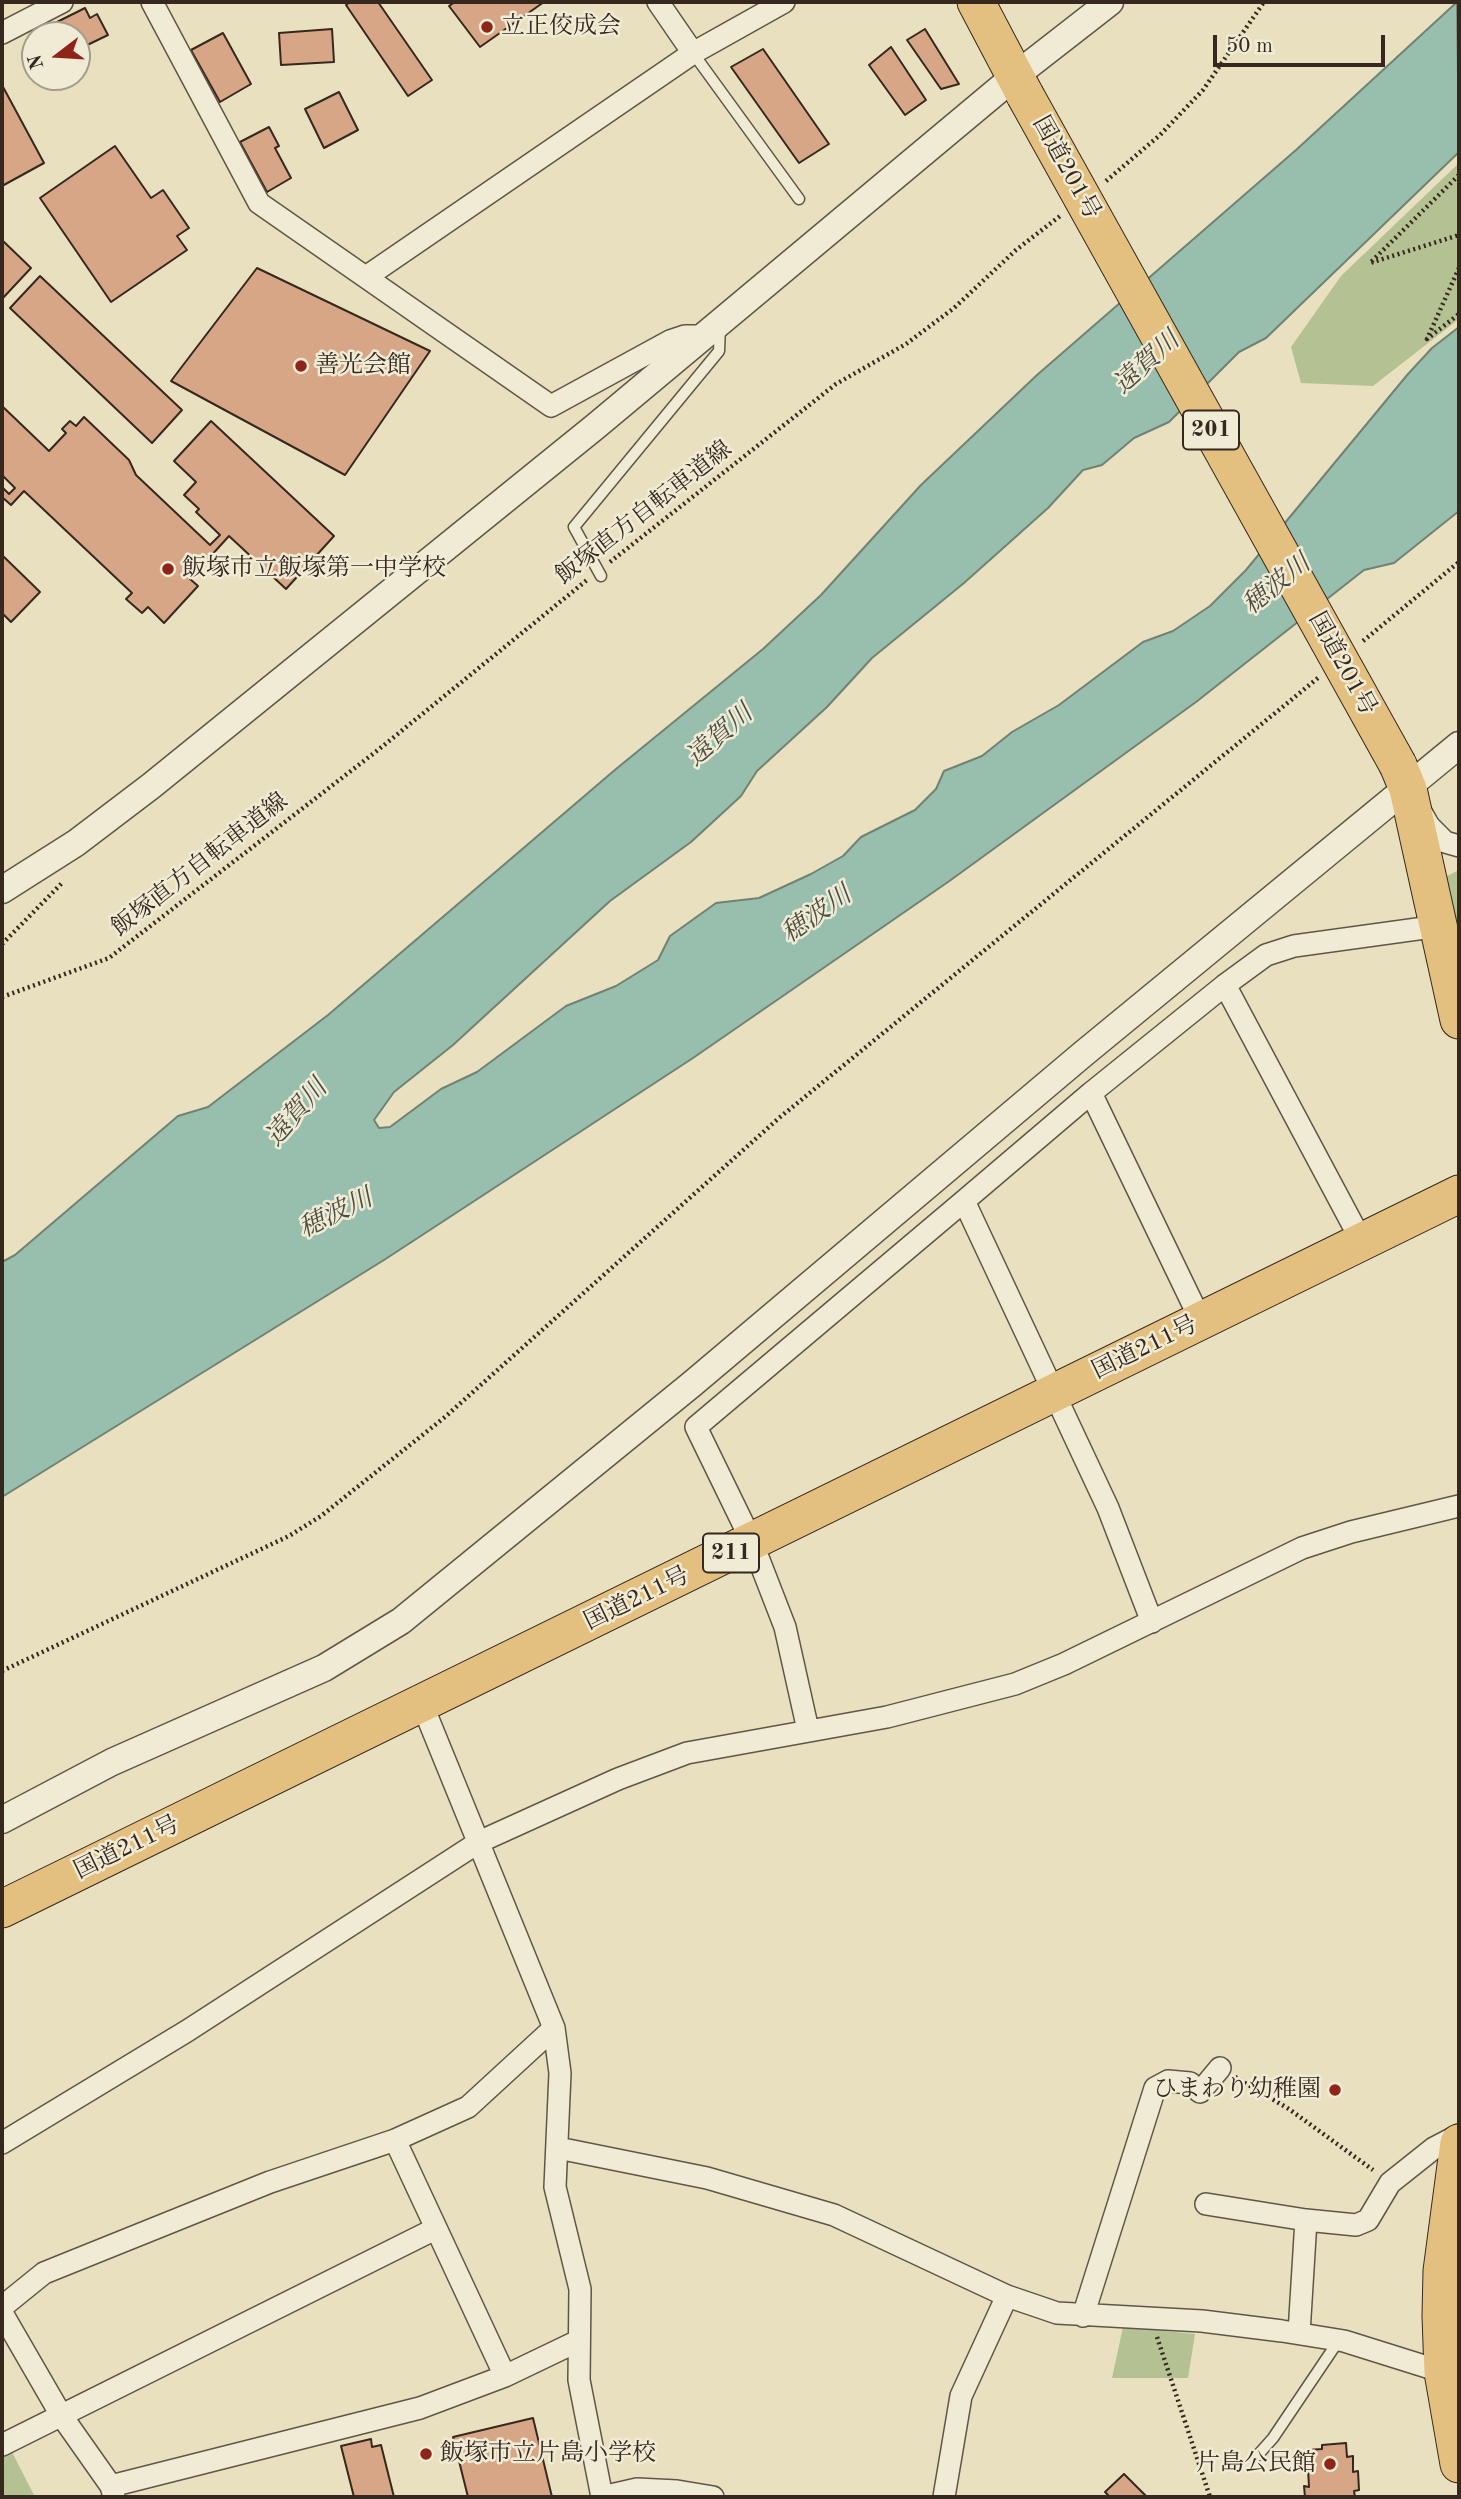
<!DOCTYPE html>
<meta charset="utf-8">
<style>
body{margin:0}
#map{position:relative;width:1461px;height:2499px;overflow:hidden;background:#e8e0bf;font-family:"Old Standard TT",serif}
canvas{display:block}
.frame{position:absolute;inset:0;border:4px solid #36271f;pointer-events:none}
.north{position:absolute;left:21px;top:21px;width:70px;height:70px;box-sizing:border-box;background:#f0ebd5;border:2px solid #a69d8c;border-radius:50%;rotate:253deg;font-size:19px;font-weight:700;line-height:28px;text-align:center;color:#36271f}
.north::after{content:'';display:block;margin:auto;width:24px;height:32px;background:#8f2418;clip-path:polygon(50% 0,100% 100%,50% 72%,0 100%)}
.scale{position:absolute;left:1213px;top:35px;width:172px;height:32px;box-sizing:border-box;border:4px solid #36271f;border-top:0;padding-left:9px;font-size:21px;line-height:24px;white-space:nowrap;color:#36271f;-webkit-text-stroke:5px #f0ebd5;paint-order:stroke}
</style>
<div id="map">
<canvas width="1461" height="2499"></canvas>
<div class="frame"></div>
<div class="north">N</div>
<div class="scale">50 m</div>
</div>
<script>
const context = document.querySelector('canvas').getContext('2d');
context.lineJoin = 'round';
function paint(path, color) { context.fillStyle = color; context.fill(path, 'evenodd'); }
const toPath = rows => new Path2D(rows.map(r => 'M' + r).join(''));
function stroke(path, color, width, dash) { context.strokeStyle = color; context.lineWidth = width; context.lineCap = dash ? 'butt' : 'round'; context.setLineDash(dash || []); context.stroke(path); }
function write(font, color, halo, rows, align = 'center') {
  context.font = font + ' "Old Standard TT","Noto Serif JP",serif'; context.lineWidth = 5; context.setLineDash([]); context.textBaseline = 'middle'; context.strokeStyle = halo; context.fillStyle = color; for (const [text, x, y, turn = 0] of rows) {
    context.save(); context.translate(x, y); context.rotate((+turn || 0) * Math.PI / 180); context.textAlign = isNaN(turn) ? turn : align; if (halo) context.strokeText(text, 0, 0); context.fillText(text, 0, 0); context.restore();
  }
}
paint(toPath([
 [1459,163,1459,319,1373,386,1301,383,1291,347,1341,276],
 [1459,870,1459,931,1455,930,1445,877],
 [1123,2327,1195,2334,1188,2378,1112,2378],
 [11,2450,35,2497,2,2497,2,2455]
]), '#b4c293');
const water = toPath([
 [1457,2,1459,152,1266,338,1239,352,1169,422,1134,438,1102,465,1083,470,1048,508,964,583,872,658,827,707,757,771,741,796,691,842,610,901,453,1045,394,1092,374,1120,379,1128,390,1127,441,1089,477,1072,566,1006,616,986,658,960,670,936,716,903,759,898,811,874,843,856,861,837,915,810,936,789,944,771,982,756,1012,732,1059,705,1143,642,1173,631,1210,606,1246,570,1408,374,1432,348,1459,327,1459,511,1394,563,1364,570,1196,702,948,882,693,1058,384,1260,2,1497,2,1262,15,1255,178,1116,208,1107,328,1015,616,769,763,649,821,595,921,485,1037,375,1296,150,1457,2]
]);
paint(water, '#98bead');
stroke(water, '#718274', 2);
const building = toPath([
 [350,2,378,2,432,80,408,96,346,5,350,2],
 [455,2,544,2,480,47,449,6,455,2],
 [85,8,90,18,97,14,108,35,77,50,77,35,57,35,51,25,85,8],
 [332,29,334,62,281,65,279,33,332,29],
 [925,29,959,84,941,89,907,40,925,29],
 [223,33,251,84,220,102,191,50,223,33],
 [891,47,926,100,905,115,869,65,891,47],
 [763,49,829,144,799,163,731,67,763,49],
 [2,85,44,163,2,186,2,85],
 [339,92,358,130,324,148,305,109,339,92],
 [269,127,279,146,275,148,291,178,267,192,240,142,269,127],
 [115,146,151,198,163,190,189,228,177,236,187,250,111,302,40,198,115,146],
 [2,240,31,268,2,299,2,240],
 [257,268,430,351,345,475,171,381,257,268],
 [40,276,182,410,152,443,10,308,40,276],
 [2,406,49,451,66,433,62,429,70,421,76,426,84,417,129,460,136,475,210,545,220,535,196,512,199,509,184,495,196,482,174,461,211,421,334,536,286,589,229,536,190,579,198,586,164,623,148,607,142,613,126,599,132,593,24,491,11,505,2,497,2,487,9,494,15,488,2,475,2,406],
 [2,555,40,592,11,622,2,613,2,555],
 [533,2418,552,2497,468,2497,453,2437,533,2418],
 [371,2439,372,2447,381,2445,394,2497,354,2497,341,2446,371,2439],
 [1346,2443,1347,2457,1353,2456,1353,2472,1358,2471,1359,2490,1354,2491,1355,2497,1305,2497,1304,2486,1309,2487,1307,2450,1322,2449,1322,2445,1346,2443],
 [1124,2474,1147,2497,1110,2497,1105,2492,1124,2474]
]);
paint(building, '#d7a687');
stroke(building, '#36271f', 2);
const service = toPath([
 [693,53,799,199],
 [601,576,574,527,719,351,720,326],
 [1257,2456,1273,2438,1339,2340]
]);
const minor = toPath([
 [152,2,259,203,551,406,670,341,685,336,701,336],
 [658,2,693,53],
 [2,33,62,2],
 [366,277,693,53,784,2],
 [1421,812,1429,826,1445,842,1459,846],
 [1225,985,1266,955,1294,946,1439,926],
 [1091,1093,1201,1321],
 [1152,1622,1108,1508,964,1201,1091,1093,1225,985,1362,1242],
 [422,1704,554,2028,560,2073,555,2187,580,2289,579,2380,602,2497],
 [808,1730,785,1627,752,1542,696,1427,964,1201],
 [395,2140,505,2376,578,2341],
 [2,2143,187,2031,479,1842,618,1779,687,1753,887,1717,1015,1684,1064,1664,1302,1548,1351,1532,1459,1506],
 [558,2148,707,2178,834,2215,1007,2296,1057,2313,1202,2321,1282,2331,1344,2341,1443,2372],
 [1206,2204,1306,2220,1356,2225,1368,2220,1390,2183,1434,2148,1459,2135],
 [2,2307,44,2273,270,2182,395,2140,468,2107,554,2028],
 [2,2313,61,2415,111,2486,114,2497],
 [1083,2316,1155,2088,1168,2081,1190,2083,1200,2092,1220,2068],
 [1299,2333,1306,2220],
 [2,2445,435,2229],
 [111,2486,420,2408,505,2376],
 [602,2497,637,2489,677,2491,713,2497],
 [944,2497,961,2396,1007,2296]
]);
const tertiary = toPath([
 [2,890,76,843,151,786,596,426,1015,76,1110,2],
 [2,1820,112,1762,324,1668,401,1621,692,1384,1083,1054,1459,745]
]);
const trunk = toPath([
 [976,2,1025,95],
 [1398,765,1408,789,1459,1020],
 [2,1909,1459,1194],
 [1459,2143,1442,2271,1441,2316,1443,2372,1459,2464]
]);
stroke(service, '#625547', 13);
stroke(minor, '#625547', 24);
stroke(tertiary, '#625547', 29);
stroke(trunk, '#36271f', 39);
stroke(toPath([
 [1459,175,1370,263,1459,235],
 [1106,181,1160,135,1203,90,1264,2],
 [1459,268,1427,339,1459,314],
 [610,562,836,384,906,344,954,308,1016,250,1060,216],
 [1363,641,1459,562],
 [2,944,62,883],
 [2,997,109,958,378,750,587,580],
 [2,1671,289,1536,321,1516,445,1417,779,1118,1318,678],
 [1235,2077,1289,2109,1373,2170],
 [1157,2337,1210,2497]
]), '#36271f', 4.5, [2, 3.5]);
stroke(service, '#f0ebd5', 10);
stroke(minor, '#f0ebd5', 21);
stroke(tertiary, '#f0ebd5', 26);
stroke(trunk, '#e4c080', 37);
const trunkBridge = toPath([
 [1025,95,1398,765]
]);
stroke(trunkBridge, '#36271f', 39, []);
stroke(trunkBridge, '#e4c080', 37);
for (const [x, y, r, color] of [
 [487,27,7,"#8f2418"],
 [301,366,7,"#8f2418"],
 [168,569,7,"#8f2418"],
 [1335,2090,7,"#8f2418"],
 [426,2454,7,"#8f2418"],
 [1330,2464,7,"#8f2418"]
]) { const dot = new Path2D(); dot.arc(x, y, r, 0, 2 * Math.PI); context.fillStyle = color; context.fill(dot); stroke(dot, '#f0ebd5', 2.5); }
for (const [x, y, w] of [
 [1211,430,56],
 [731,1553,56]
]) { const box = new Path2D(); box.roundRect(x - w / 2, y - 19.5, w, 39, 5); context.fillStyle = '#f0ebd5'; context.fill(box); stroke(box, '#36271f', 2); }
write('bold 23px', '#36271f', null, [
 ["201",1211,430],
 ["211",731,1553]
]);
write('24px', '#36271f', '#f0ebd5', [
 ["立正佼成会",501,27],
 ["善光会館",315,366],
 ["飯塚市立飯塚第一中学校",182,569],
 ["ひまわり幼稚園",1321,2090,"right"],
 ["飯塚市立片島小学校",440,2454],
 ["片島公民館",1316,2464,"right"]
], 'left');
write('24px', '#36271f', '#f0ebd5', [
 ["国道201号",1066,168,61],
 ["飯塚直方自転車道線",644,513,-38],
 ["国道201号",1342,664,61],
 ["飯塚直方自転車道線",200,865,-38],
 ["国道211号",1145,1348,-26],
 ["国道211号",637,1599,-26],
 ["国道211号",127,1848,-26]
]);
write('italic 26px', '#4e4d42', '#f0ebd5', [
 ["遠賀川",1147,363,-42],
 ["穂波川",1277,585,-39],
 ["遠賀川",720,736,-41],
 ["穂波川",817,915,-35],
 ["遠賀川",297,1113,-49],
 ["穂波川",336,1214,-26]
]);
</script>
